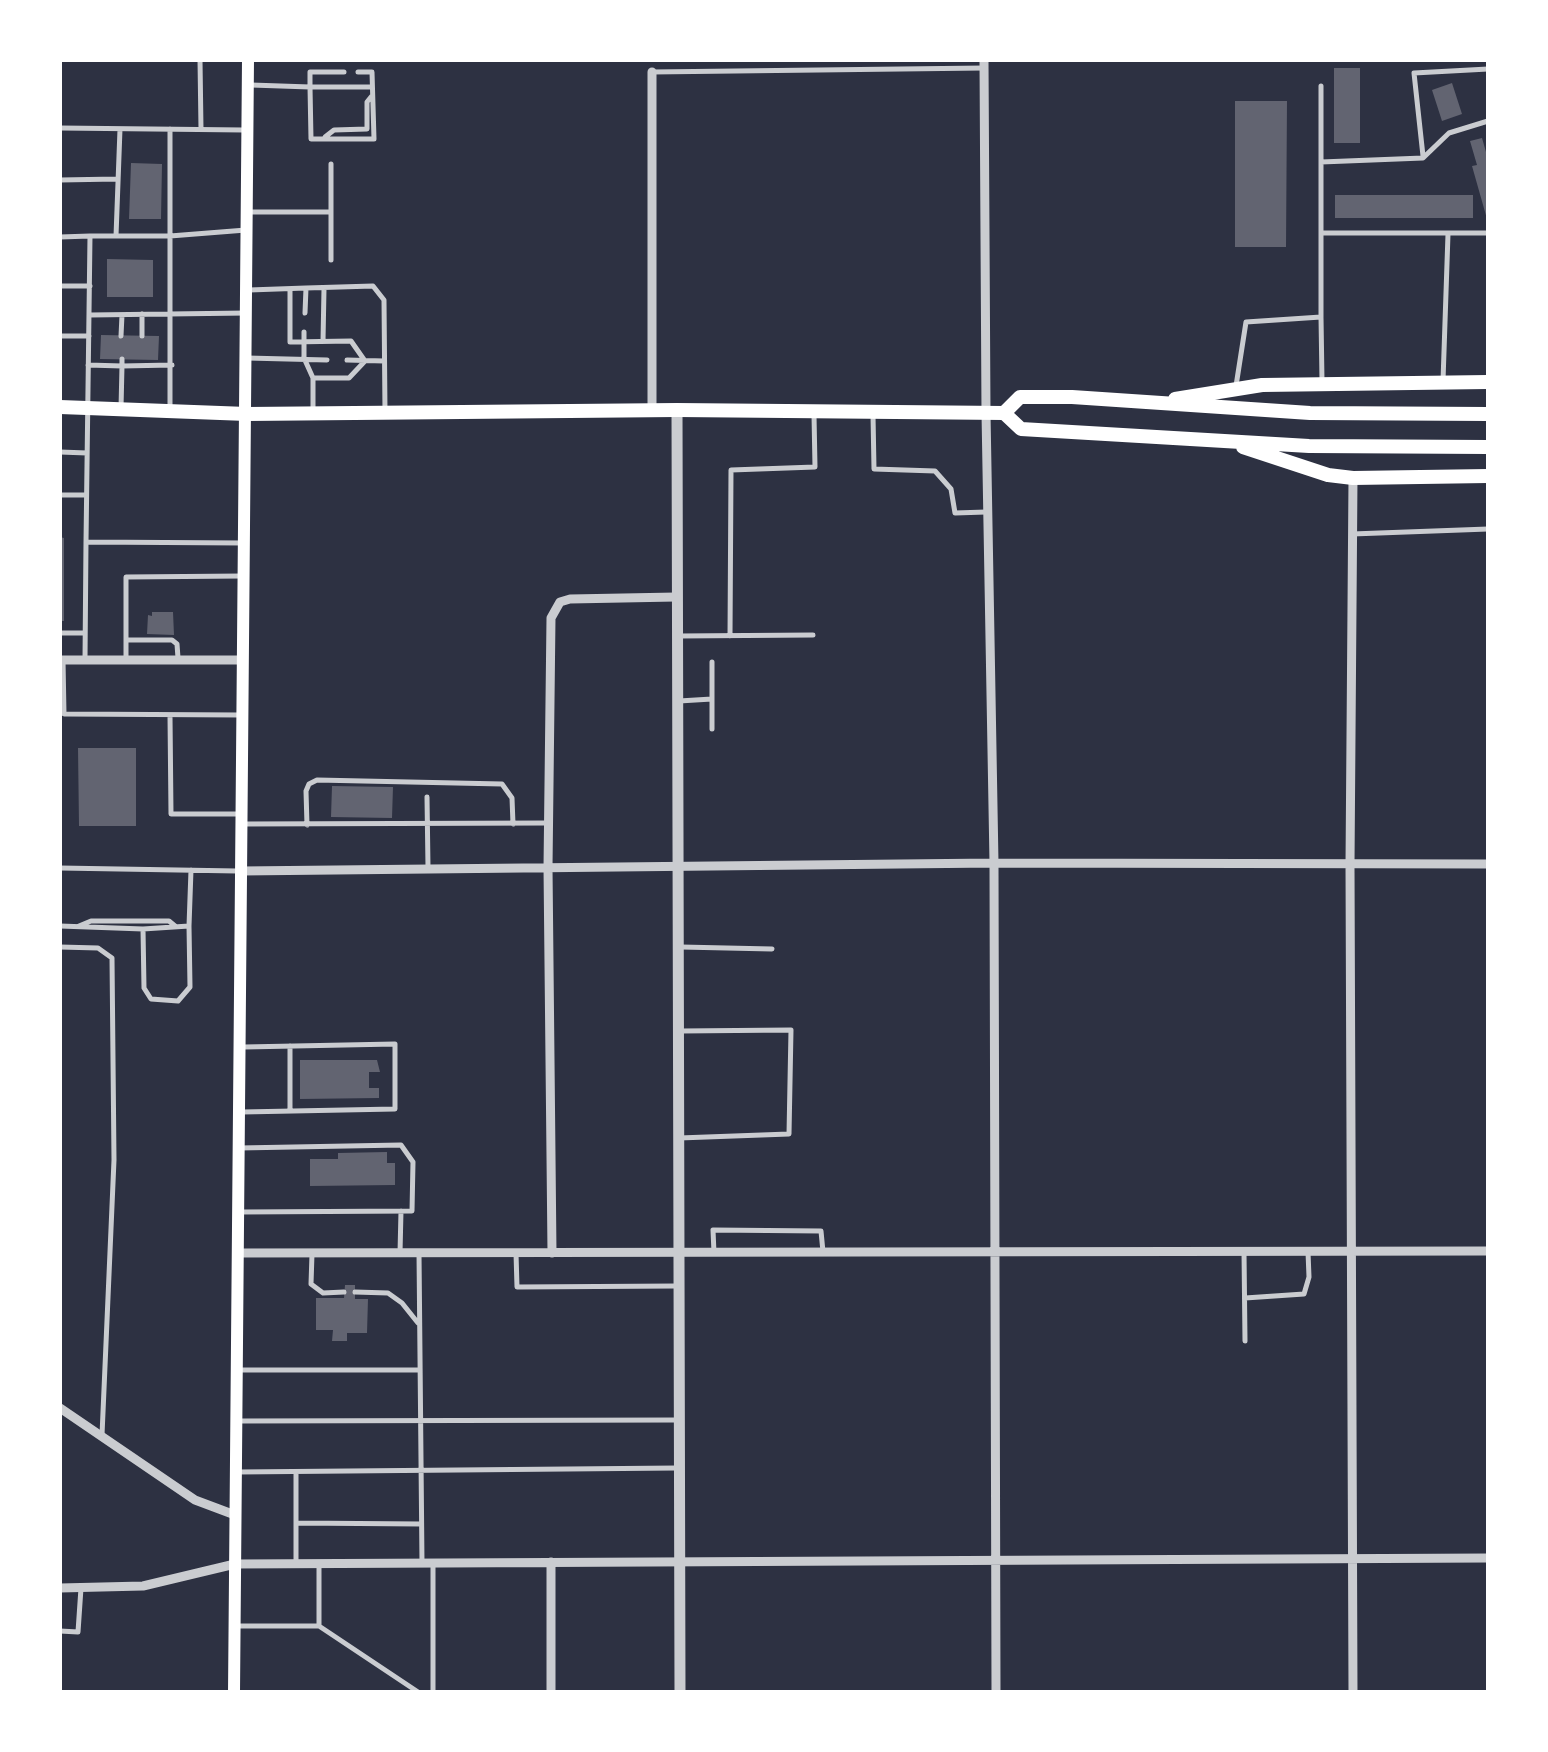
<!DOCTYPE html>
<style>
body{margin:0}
#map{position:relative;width:1548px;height:1752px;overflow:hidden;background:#2d3142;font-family:Inter,sans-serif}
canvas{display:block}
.frame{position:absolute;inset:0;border:62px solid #fff;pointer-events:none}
</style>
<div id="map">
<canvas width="1548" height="1752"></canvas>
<div class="frame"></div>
</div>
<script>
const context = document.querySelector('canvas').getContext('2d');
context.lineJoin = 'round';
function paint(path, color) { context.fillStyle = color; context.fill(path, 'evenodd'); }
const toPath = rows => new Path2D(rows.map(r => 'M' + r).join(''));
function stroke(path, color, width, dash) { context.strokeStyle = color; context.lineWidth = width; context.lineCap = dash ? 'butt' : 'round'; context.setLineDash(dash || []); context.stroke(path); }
paint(toPath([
 [1334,68,1360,68,1360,143,1334,143],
 [1452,83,1462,114,1442,121,1432,90],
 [1235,101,1287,101,1286,247,1235,247],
 [1482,138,1488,159,1487,219,1472,166,1477,165,1470,141],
 [131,163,162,164,161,219,129,219],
 [1335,195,1473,195,1473,218,1335,218],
 [107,259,153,260,153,297,107,297],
 [101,335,159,336,158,360,100,359],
 [60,537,64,538,64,621,60,621],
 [152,612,173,612,174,635,147,634,148,615,152,616],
 [78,748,136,748,136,826,79,826],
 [332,786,393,787,392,818,331,817],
 [300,1060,377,1060,380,1072,369,1072,369,1088,379,1088,379,1098,300,1099],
 [387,1152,387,1163,395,1163,395,1185,310,1186,310,1159,338,1159,338,1153],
 [345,1285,355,1285,355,1299,368,1299,367,1333,347,1333,347,1341,332,1341,333,1330,316,1330,316,1298,344,1298]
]), '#626471');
stroke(toPath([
 [200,60,201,129],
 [344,72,310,72,310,87,372,87],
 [652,72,984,68],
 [251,85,310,87,311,139,374,139,372,72,358,72],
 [60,128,244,130],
 [170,129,170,411],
 [325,137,334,130,367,129,367,102,371,97],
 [1423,156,1414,73,1488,69],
 [1321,162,1423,158,1449,133,1488,121],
 [60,180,117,179],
 [250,212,331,212,331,164],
 [1321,233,1488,233],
 [116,236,120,129],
 [60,237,90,236],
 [331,260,331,212],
 [60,286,90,286],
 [290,289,290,342,351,341,365,361,349,378,313,378],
 [249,290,306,288],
 [305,313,306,288,373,286,384,300,385,412],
 [90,315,247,313],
 [1321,317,1322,381],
 [304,332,304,358,313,378,313,410],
 [60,336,89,336],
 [121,336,122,315],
 [142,336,142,314],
 [323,341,324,289],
 [247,358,327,360],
 [347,360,384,361],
 [88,365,122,366,122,359],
 [1443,381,1448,234],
 [1236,386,1246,322,1321,317,1321,86],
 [121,408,122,366,172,365],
 [873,415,874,469,935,471,951,489,955,513,986,512],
 [60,452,87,453],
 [60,495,86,495],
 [1352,534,1488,529],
 [86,542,90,236,170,236,246,230],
 [60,633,85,633],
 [679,636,813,635],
 [730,636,731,470,815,467,814,415],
 [126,640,172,640,177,644,178,658],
 [85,659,86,542,243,543],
 [63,660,64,714,241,715],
 [126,660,126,577,242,576],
 [712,662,712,729],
 [679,701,712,699],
 [170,716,171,814,238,814],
 [427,797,428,867],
 [244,824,548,823],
 [307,825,306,791,309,784,317,780,502,784,512,798,513,824],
 [60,868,237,871],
 [60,926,143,929,189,926,191,870],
 [79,926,91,921,169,921,175,926],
 [143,929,144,988,151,999,178,1001,190,987,189,926],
 [60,947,98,948,112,958,114,1160,102,1435],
 [681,947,772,949],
 [290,1046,290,1111],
 [242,1112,395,1109,395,1044,244,1047],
 [679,1138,789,1134,791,1030,681,1031],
 [239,1148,401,1145,413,1162,412,1211,241,1212],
 [1244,1252,1245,1341],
 [400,1253,401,1211],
 [419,1253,422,1563],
 [516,1253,517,1287,676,1286],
 [714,1253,713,1230,821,1231,823,1252],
 [312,1254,311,1284,323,1293,344,1292],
 [355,1292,388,1293,402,1303,418,1323],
 [1245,1298,1304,1294,1309,1277,1308,1252],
 [239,1370,420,1370],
 [239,1421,678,1420],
 [238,1472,677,1468],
 [296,1472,296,1523,421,1524],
 [296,1523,296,1563],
 [319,1564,319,1626],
 [237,1626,319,1626,418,1692],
 [60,1631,78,1632,81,1588],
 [433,1692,433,1565]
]), '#caccd0', 5);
stroke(toPath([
 [984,60,986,413,994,863,996,1692],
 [652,72,652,411],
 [1353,478,1350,864,1353,1692],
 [60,660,243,660],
 [241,871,994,863,1488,864],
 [237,1253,1488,1251],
 [552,1253,548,867,551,618,560,602,570,599,676,597],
 [60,1408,195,1500,235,1515],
 [551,1562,551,1692],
 [60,1588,143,1586,235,1564,1488,1558]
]), '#caccd0', 9);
stroke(toPath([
 [677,410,680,1692]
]), '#caccd0', 11);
stroke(toPath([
 [234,1692,248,60]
]), '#fff', 12);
stroke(toPath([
 [1175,399,1262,385,1488,382],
 [60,407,247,414,677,410,1004,413,1020,397,1072,397,1310,413,1488,414],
 [1004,413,1021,429,1309,446,1488,447],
 [1243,447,1328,475,1353,478,1488,476]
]), '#fff', 14);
</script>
